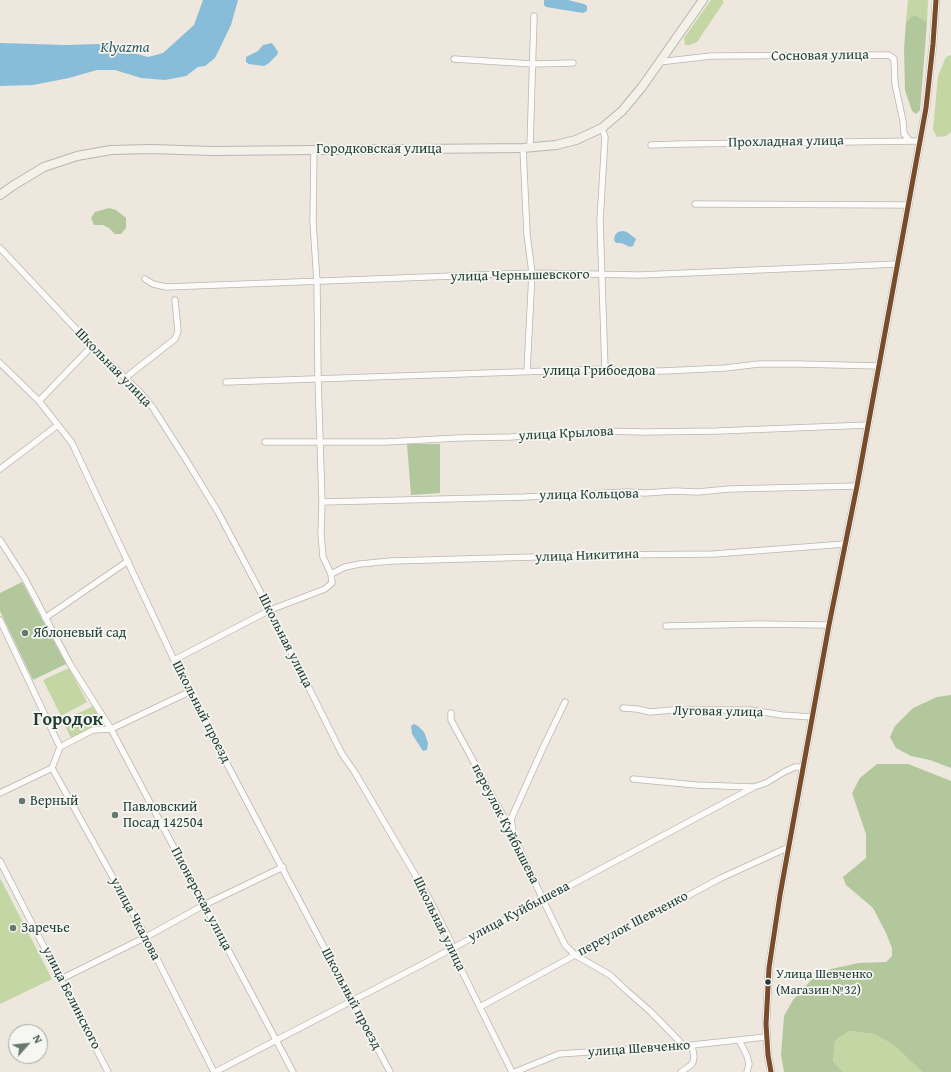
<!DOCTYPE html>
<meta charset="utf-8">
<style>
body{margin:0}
#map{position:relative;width:951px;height:1072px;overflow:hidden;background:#ede7dd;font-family:"Gentium Book Plus",serif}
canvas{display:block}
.north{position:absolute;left:8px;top:1024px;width:40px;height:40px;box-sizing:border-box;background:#f6f6f2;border:1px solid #a0aca6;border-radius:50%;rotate:63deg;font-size:11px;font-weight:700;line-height:16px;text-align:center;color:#1f3d34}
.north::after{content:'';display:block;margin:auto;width:14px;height:18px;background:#67786f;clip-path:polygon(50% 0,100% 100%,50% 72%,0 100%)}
</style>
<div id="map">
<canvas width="951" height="1072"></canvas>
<div class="north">N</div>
</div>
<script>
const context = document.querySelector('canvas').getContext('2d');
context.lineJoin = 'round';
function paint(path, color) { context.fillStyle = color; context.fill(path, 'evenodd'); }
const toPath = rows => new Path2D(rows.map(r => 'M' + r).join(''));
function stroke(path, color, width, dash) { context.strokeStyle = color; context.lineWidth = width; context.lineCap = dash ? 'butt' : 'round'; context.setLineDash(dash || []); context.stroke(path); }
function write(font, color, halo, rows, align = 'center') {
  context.font = font + ' "Gentium Book Plus",serif'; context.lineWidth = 3.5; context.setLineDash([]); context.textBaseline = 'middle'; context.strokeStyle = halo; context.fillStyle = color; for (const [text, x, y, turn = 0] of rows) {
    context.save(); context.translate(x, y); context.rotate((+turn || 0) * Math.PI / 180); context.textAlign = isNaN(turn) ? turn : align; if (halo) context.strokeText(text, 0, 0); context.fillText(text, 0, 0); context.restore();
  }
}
paint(toPath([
 [711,0,722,0,724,2,697,42,690,45,685,45,684,38],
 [908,0,928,0,927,22,917,16,912,16,906,22],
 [951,55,951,132,946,136,937,137,933,130,938,76,946,57],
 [69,668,87,702,61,716,43,680],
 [93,706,101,722,71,738,63,721],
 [0,878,52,979,0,1004],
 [849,1031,874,1034,894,1045,922,1072,843,1072,833,1061,835,1041]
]), '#c4d6a3');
paint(toPath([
 [912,16,917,16,927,22,920,110,916,114,912,111,905,90,904,49,906,22],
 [109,208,116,210,126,218,126,228,121,234,115,234,109,228,103,225,94,225,91,218,95,212],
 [407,444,440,444,440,493,411,495],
 [22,582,66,664,33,680,0,611,0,593],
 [951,695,951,768,930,760,911,756,896,748,890,737,895,726,913,708,937,697],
 [877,764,908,764,951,781,951,1072,922,1072,894,1045,874,1034,849,1031,835,1041,833,1061,843,1072,784,1072,781,1055,784,1016,793,1000,814,977,831,969,859,963,886,962,892,956,892,948,886,933,873,908,846,885,843,877,866,858,866,834,852,793,860,778]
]), '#b2c79c');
paint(toPath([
 [203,0,238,0,231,25,215,58,205,66,198,67,186,76,165,80,141,78,115,70,97,70,69,78,33,85,0,86,0,43,65,45,99,44,148,57,163,53,194,25],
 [544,0,568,0,584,4,587,6,587,11,583,13,546,7,544,5],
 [272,43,278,52,277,55,269,63,264,66,249,64,246,62,246,57,258,51,263,45],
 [623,231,627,232,636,239,633,246,630,247,621,243,616,243,614,240,615,235,618,232],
 [414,724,418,726,424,732,428,743,427,750,423,751,412,734,411,726]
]), '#88bdd9');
const minor = toPath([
 [454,59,533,64,573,63],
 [659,62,711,56,889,55,894,59,895,84,903,121,904,134,910,141],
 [602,128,605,137,600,221,605,369],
 [651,145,681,144,920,141],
 [530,147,534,16],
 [523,148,527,234,532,273,527,371],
 [695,204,909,205],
 [0,248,92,346,140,392,153,408,185,458,218,512,270,610,342,754,354,771,430,900,451,942,451,949,512,1072],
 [145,279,153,284,166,287,532,273,640,275,898,264],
 [0,363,39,401,72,443,189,692,390,1072],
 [125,378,175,339,178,331,175,300],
 [226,382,605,369,623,371,663,371,725,368,759,364,799,364,879,366],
 [39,401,92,346],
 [265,442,386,442,458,438,510,437,599,431,645,432,718,431,868,425],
 [0,469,58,425],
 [322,502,525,497,627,492,645,493,675,491,698,492,729,489,857,486],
 [0,540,25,579,70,664,111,729,293,1072],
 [331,574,345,567,360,564,391,561,606,555,714,554,845,544],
 [45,618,128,561],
 [0,620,60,747,52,768,0,793],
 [666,626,759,624,829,625],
 [174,660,270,610,325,589,332,583,331,574,323,557,321,534,322,502,318,378,317,282,313,222,314,149],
 [623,708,637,709,650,712,672,710,750,710,782,715,812,717],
 [451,713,451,720,514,836,543,900,565,945,575,955,610,975,627,991,651,1012,684,1046],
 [60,747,93,730,111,729,189,692],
 [52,768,146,937,214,1072],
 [633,779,696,785,753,787],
 [513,831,511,819,542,750,565,702],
 [0,861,108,1072],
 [61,979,146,937,204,905,283,867],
 [480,1007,575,955,584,951,587,948,603,939,646,918,721,878,789,847],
 [739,1040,747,1056,749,1064,747,1072],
 [215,1072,423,964,754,787,766,783,784,772,795,767,803,767],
 [515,1072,559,1054,692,1045,766,1037],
 [681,1072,691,1065,693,1062,694,1057,692,1045]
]);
const tertiary = toPath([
 [771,1072,768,1055,766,1024,769,968,780,895,829,625,857,486,920,141,926,108,933,44,936,0]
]);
const secondary = toPath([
 [0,195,14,185,44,167,77,156,111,150,151,149,213,151,523,148,556,145,576,140,602,128,622,111,642,87,703,0]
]);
stroke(minor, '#b7b7af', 7);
stroke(tertiary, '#b7b7af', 8);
stroke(secondary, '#b7b7af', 10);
stroke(minor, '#fcfbfa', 5.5);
stroke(tertiary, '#fcfbfa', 7);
stroke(secondary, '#f4f1eb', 8);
stroke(toPath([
 [771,1072,768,1055,766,1024,769,968,780,895,829,625,857,486,920,141,926,108,933,44,936,0]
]), '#7a4b2a', 5);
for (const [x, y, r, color] of [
 [25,633,4,"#67786f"],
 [22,801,4,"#67786f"],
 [115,815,4,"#67786f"],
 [13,928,4,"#67786f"],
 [768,982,3.5,"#1f3d34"]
]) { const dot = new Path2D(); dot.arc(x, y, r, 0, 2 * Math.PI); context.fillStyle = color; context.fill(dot); stroke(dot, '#f6f6f2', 1.5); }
write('13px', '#1f3d34', '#f6f6f2', [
 ["Улица Шевченко",776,975],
 ["(Магазин №32)",776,991]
], 'left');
write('14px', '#1f3d34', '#f6f6f2', [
 ["Сосновая улица",820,56,-1],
 ["Прохладная улица",786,142,-1],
 ["Городковская улица",379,149],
 ["улица Чернышевского",520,276,-1],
 ["Школьная улица",113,368,46],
 ["улица Грибоедова",599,371],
 ["улица Крылова",566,434,-3],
 ["улица Кольцова",589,495,-1],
 ["улица Никитина",587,556,-2],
 ["Школьная улица",285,641,63],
 ["Школьный проезд",201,712,63],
 ["Луговая улица",718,712,1],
 ["переулок Куйбышева",505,824,63],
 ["Пионерская улица",201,899,62],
 ["улица Куйбышева",519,912,-28],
 ["улица Чкалова",135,919,62],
 ["Школьная улица",439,924,64],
 ["переулок Шевченко",633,924,-28],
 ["улица Белинского",71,998,63],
 ["Школьный проезд",351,999,62],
 ["улица Шевченко",639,1049,-4]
]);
write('14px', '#1f3d34', '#f6f6f2', [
 ["Яблоневый сад",33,633],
 ["Верный",30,801],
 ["Павловский",123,807],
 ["Посад 142504",123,823],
 ["Заречье",21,928]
], 'left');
write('italic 15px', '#325e65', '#f6f6f2', [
 ["Klyazma",125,48]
]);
write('bold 18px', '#1f3d34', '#f6f6f2', [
 ["Городок",68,720]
]);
</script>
